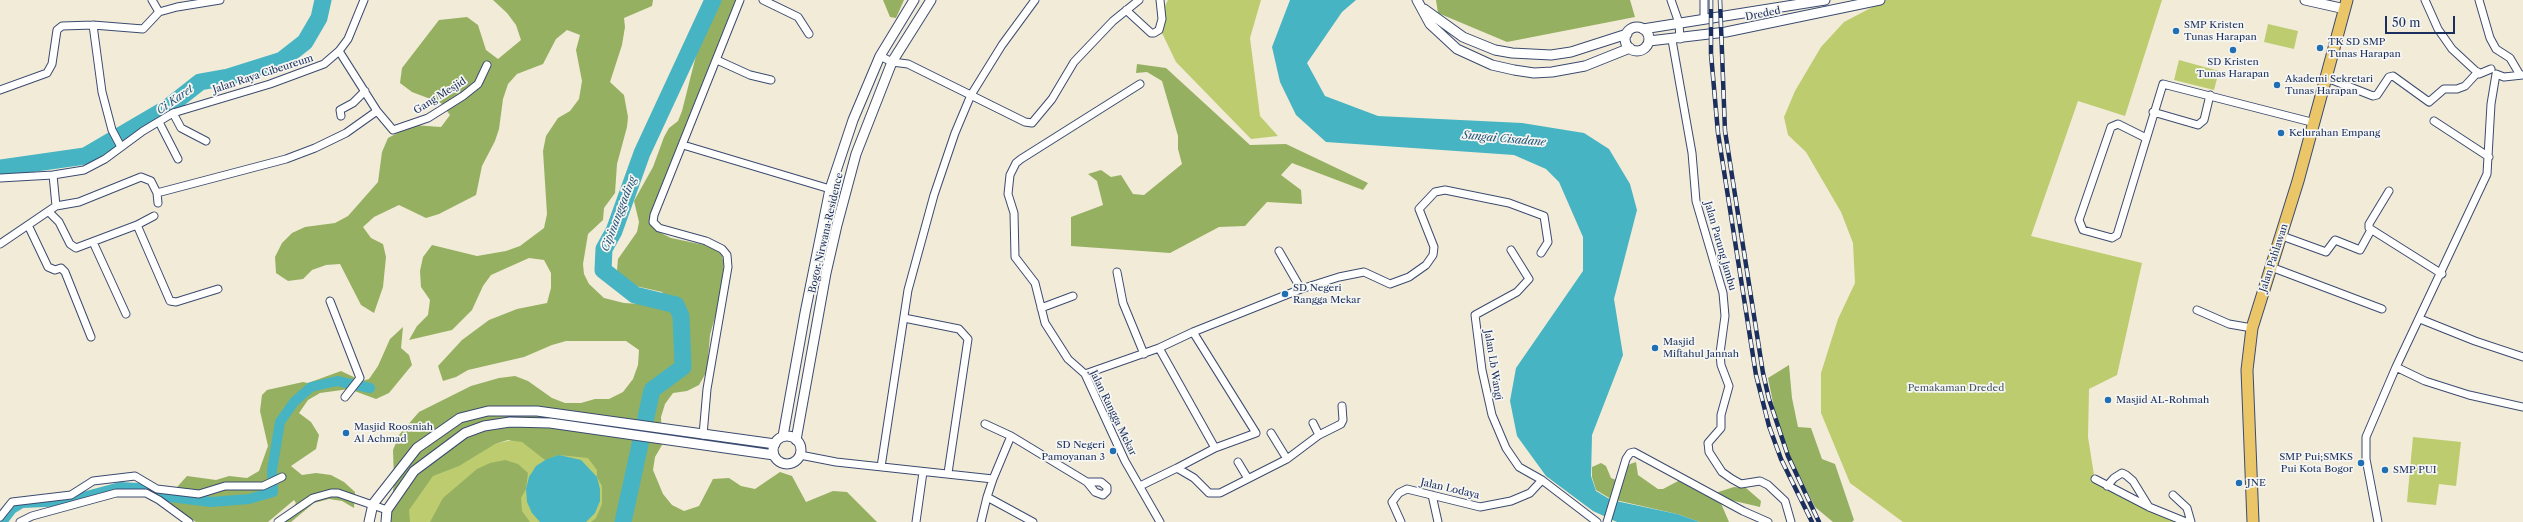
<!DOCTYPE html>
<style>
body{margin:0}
#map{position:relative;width:2523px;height:522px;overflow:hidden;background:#f2ebd8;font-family:"Libre Caslon Text",serif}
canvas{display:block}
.scale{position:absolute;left:2385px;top:16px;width:70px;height:18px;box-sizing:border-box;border:2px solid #1b2f5e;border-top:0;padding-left:5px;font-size:12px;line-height:14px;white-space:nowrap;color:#1b2f5e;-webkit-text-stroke:3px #f6f6f2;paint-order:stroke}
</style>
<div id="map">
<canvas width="2523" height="522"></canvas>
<div class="scale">50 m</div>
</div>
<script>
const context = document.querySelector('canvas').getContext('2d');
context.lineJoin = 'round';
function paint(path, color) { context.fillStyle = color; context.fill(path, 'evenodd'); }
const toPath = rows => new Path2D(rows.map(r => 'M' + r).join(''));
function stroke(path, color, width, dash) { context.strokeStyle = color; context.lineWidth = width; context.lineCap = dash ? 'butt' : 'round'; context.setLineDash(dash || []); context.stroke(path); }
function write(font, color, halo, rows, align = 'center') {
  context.font = font + ' "Libre Caslon Text",serif'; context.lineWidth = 3.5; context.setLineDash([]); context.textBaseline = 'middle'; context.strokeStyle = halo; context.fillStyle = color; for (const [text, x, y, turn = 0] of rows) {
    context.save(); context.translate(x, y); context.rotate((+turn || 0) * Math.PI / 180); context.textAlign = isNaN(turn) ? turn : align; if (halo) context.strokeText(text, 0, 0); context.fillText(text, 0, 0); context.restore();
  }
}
paint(toPath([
 [1168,0,1261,0,1250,38,1260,116,1278,136,1251,139,1176,62,1162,33,1164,8],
 [1886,0,2162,0,2125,116,2078,101,2031,236,2142,263,2117,375,2089,389,2088,437,2094,475,2152,511,2179,522,1903,522,1850,483,1821,413,1821,373,1838,319,1855,283,1853,243,1841,212,1806,152,1788,135,1784,117,1795,91,1821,47,1844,22],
 [2268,24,2298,31,2294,49,2264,42],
 [2179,60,2219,71,2214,90,2174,80],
 [539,434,619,451,627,522,400,522,401,511,449,454],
 [2413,437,2461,442,2456,486,2439,484,2436,505,2407,502]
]), '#bdcc6f');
paint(toPath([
 [493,0,653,0,652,6,624,18,625,27,622,45,610,82,624,95,628,117,627,127,617,164,615,193,604,208,603,220,588,234,583,264,584,274,589,284,604,298,624,303,655,305,663,310,669,301,662,292,631,285,621,279,617,270,618,259,637,232,639,222,634,201,653,167,664,137,669,128,678,121,682,111,708,8,713,0,742,0,653,212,652,226,657,231,671,238,714,247,722,256,724,263,719,303,710,335,707,371,699,385,687,391,673,393,665,404,661,417,662,445,655,457,653,470,663,494,672,505,684,511,699,506,713,479,729,478,741,486,755,489,780,472,792,476,806,502,833,491,847,492,877,522,591,522,596,518,602,504,602,486,597,477,597,470,588,458,559,455,545,460,522,442,508,440,495,444,459,466,433,476,409,510,410,522,390,522,394,481,393,450,399,435,419,412,471,386,499,378,515,376,528,381,552,398,565,403,581,403,595,399,609,399,623,392,633,379,638,365,639,350,626,341,566,341,552,345,524,357,468,370,456,377,443,381,438,366,462,340,489,320,517,309,547,303,551,288,551,273,544,260,529,258,491,275,483,286,472,310,452,330,409,340,417,326,428,315,430,300,421,287,420,271,423,257,432,245,477,256,506,251,520,246,544,228,547,214,543,151,546,136,558,118,570,111,579,99,582,81,576,50,580,35,567,30,556,39,543,64,517,74,508,84,503,99,499,129,495,141,482,166,476,195,439,214,426,218,399,205,374,217,363,227,371,238,383,244,386,257,383,287,374,313,361,305,340,264,326,265,312,270,303,279,288,281,276,273,275,257,282,243,292,233,305,227,335,223,348,216,378,182,382,152,388,138,413,125,441,127,450,115,441,103,412,92,400,83,402,68,439,20,467,17,478,25,486,50,498,59,521,40,516,25,507,13],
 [883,0,904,0,896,18,890,17],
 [1436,0,1630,0,1635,17,1507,42,1438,13],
 [1137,64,1166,68,1250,145,1286,144,1368,183,1363,190,1292,163,1281,175,1301,190,1302,204,1267,202,1245,226,1219,227,1170,253,1071,246,1071,217,1103,205,1097,181,1088,174,1101,170,1111,177,1121,175,1133,194,1144,195,1182,164,1178,149,1178,136,1162,81,1147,72,1136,73],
 [403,327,401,348,409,355,412,365,389,393,376,399,349,389,320,393,308,400,299,413,311,422,319,435,316,449,291,466,302,475,316,473,331,475,344,482,355,492,354,508,342,501,329,499,314,503,291,522,282,522,296,503,294,500,268,522,196,522,171,505,169,496,187,476,216,480,229,476,247,478,259,471,268,446,260,411,262,395,267,390,303,382,308,383,341,371,362,381,369,379,378,366,390,339],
 [1789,365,1792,398,1798,427,1811,428,1822,459,1835,464,1854,520,1852,522,1833,522,1815,507,1780,437,1768,378],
 [505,460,518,464,528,473,526,489,521,498,522,511,530,522,430,522,443,498,477,469,490,463],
 [1636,462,1638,475,1658,489,1663,489,1680,480,1712,494,1734,487,1746,488,1761,501,1760,507,1726,499,1720,501,1729,522,1700,522,1677,514,1611,499,1596,490,1592,477,1592,467,1601,463,1606,466,1611,478,1616,480,1630,464]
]), '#96b062');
paint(toPath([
 [1290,0,1356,0,1342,12,1307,63,1325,96,1378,116,1522,123,1584,133,1609,149,1630,184,1637,210,1614,299,1623,355,1592,435,1591,476,1596,491,1611,500,1677,514,1700,522,1617,522,1593,511,1546,476,1517,436,1510,401,1516,368,1583,271,1583,237,1559,182,1546,169,1514,155,1326,142,1296,115,1280,82,1272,47],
 [559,455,581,460,597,477,600,489,600,501,595,513,586,522,540,522,532,513,527,502,526,489,529,477,536,466,547,459]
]), '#46b4c2');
stroke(toPath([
 [2,522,12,509,22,503,68,501,120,487,138,488,162,496,211,502,249,499,273,492,272,470,280,422,294,402,311,387,337,381,370,388]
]), '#46b4c2', 10);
stroke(toPath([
 [0,168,85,156,167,108,200,82,228,77,282,60,305,42,319,18,323,0],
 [623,522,652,390,683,367,681,316,676,305,635,295,603,270,604,249,614,231,642,153,713,0]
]), '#46b4c2', 17);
const minor = toPath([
 [152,0,159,12],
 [763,0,798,17,809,34],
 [1671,0,1679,23,1680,39],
 [2425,0,2438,29,2452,49,2479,74,2491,69],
 [2479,0,2490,38,2496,49,2510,58,2520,75],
 [1126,10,1151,33,1154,33,1159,30,1162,19,1160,0],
 [1704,18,1704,0],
 [93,25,102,92,112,130,121,147],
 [1672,40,1692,153,1696,201,1723,293,1725,316,1720,353,1721,365,1729,386,1721,415,1721,428,1708,443,1709,452,1722,472,1732,479,1741,484,1760,481,1768,485,1785,501,1791,522],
 [339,51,377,111,393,130,428,118,463,96,478,84,487,65],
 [880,56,892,62,908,64,1025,122,1032,123,1052,99,1074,62,1113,21,1139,0],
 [717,60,750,75,771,80],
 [2327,78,2373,96,2377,95,2389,77,2393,76,2429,102,2444,89,2457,89,2465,86,2478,72],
 [1140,84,1021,159,1016,163,1010,175,1008,194,1014,213,1015,257,1035,283,1045,323,1068,359,1085,374,1125,461,1160,522],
 [0,90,47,73,52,64,57,30,62,26,93,25,143,29,159,12,177,7,220,0],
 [2153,112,2198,125,2204,120,2210,95],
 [173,113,181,128,206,141],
 [341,116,340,110,353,103,365,91],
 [2434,121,2489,157],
 [159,122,178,159],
 [2146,138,2118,124,2111,127,2079,220,2083,230,2112,238,2117,235,2163,84,2315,123],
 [683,145,830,189],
 [0,178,53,175,84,170,105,159,143,131,173,113,270,84,324,64,339,51,348,39,364,0],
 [2389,191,2369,224,2369,228,2442,274],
 [157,193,158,203],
 [56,206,79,202,141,177,151,181,157,193,286,159,315,148,346,133,377,111],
 [49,212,59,222,70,244,76,248,137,225,154,216],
 [28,225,48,267,55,270,61,268,65,272,91,337],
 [137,225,170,301,176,302,218,289],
 [2282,236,2326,252,2335,240,2360,250,2371,230],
 [93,242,126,314],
 [0,244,56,206,53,175],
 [1279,251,1301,289],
 [2271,267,2382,309],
 [1117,272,1123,303,1144,354],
 [330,301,360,378,345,397],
 [1041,308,1073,296],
 [2197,310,2229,324,2252,328],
 [904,318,959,329,968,339,948,473],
 [2420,319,2475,341,2523,357],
 [1159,348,1215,448],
 [2396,367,2425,381,2469,395,2523,407],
 [1085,374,1159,348,1193,332,1301,289,1339,277,1364,272,1390,284,1409,277,1426,265,1433,255,1434,247,1419,209,1435,192,1445,190,1509,203,1544,216,1548,242,1541,253],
 [1313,423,1319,435],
 [985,424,1011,436],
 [1271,433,1287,459],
 [703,435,707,389,728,267,727,255,722,249,706,241,659,228,653,222,654,215,740,0],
 [800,455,836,462,993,479,1011,436,1087,482,1095,492,1103,495,1107,491,1107,487,1101,482,1087,482],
 [1238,462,1247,477],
 [881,467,908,290,934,195,955,133,971,95,1002,45,1035,0],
 [1177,468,1215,448,1256,433,1193,332],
 [2095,479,2149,507,2186,522],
 [1542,480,1597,522],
 [1140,486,1177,468,1194,478,1209,493,1220,493,1287,459,1319,435,1341,424,1343,420,1342,406],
 [2107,486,2114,478,2122,473,2126,475,2133,481,2149,507],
 [1432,495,1438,522],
 [2173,495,2187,508,2191,522],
 [987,497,993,479],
 [0,517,12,502,71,495,93,481,135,476,157,489,199,494,225,486,263,486,282,477],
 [20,522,32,516,116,493,146,493,159,500,189,522],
 [278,522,313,498,331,493,338,493,387,510],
 [916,522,923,472],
 [981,522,987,497,1033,522],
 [1401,522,1392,502,1399,493,1407,489,1480,507,1511,501,1530,493,1542,480,1519,467,1506,448,1492,415,1482,370,1475,315,1517,292,1529,279,1511,250],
 [1607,522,1626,459,1630,453,1634,452,1743,511,1768,522],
 [2378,522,2366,459,2366,437,2396,367,2487,174,2491,104,2496,74,2504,77,2523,75]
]);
const tertiary = toPath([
 [1417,0,1430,24,1457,49,1492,65,1514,70,1534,73,1552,72,1585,66,1630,48],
 [2305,0,2345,9],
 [1424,9,1463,37,1495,50,1512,53,1551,55,1571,52,1627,34],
 '1625 39a12 12 0 1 1 24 0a12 12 0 1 1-24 0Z',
 [1643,29,1825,0],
 [1649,41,1726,32,1880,0],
 [783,436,805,313,830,189,853,120,880,56,914,0],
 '773 450a14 14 0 1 1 28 0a14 14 0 1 1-28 0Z',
 [796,440,826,273,837,225,856,154,892,62,931,0],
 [369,522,373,504,417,448,460,418,488,411,537,411,775,444],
 [386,522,387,510,414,471,465,433,484,426,510,422,550,423,774,455]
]);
const primary = toPath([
 [2253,522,2247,370,2252,328,2298,181,2347,0]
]);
stroke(minor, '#3b4b70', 9);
stroke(tertiary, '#3b4b70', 11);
stroke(primary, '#3b4b70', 13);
stroke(minor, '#fff', 7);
stroke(tertiary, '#fff', 9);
stroke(primary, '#ebc669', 11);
const rail = toPath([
 [1711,0,1711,54,1718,133,1756,375,1769,426,1781,459,1812,522],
 [1720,0,1725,131,1763,373,1769,399,1788,456,1819,522]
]);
stroke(rail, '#1b2f5e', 4.5);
stroke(rail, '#f6f6f2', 3, [9]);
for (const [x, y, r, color] of [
 [2176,31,4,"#1f6fb2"],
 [2320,48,4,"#1f6fb2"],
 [2233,50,4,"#1f6fb2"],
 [2277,85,4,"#1f6fb2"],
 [2281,133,4,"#1f6fb2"],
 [1285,294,4,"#1f6fb2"],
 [1655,348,4,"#1f6fb2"],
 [2108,400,4,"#1f6fb2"],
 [346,433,4,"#1f6fb2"],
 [1113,451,4,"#1f6fb2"],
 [2361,463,4,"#1f6fb2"],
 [2385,470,4,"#1f6fb2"],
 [2239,483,4,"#1f6fb2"]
]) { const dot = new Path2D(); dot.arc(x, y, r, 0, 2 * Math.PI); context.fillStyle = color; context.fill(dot); stroke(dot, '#f6f6f2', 1.5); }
write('10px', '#1b2f5e', '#f6f6f2', [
 ["Dreded",1763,14,-11],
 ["Jalan Raya Cibeureum",263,74,-18],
 ["Gang Mesjid",440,96,-32],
 ["Bogor Nirwana Residence",826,233,-77],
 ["Jalan Parung Jambu",1720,246,74],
 ["Jalan Pahlawan",2274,258,-72],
 ["Jalan Lb Wangi",1493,365,81],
 ["Jalan Rangga Mekar",1113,413,64],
 ["Jalan Lodaya",1450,489,13]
]);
write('10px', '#1b2f5e', '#f6f6f2', [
 ["SMP Kristen",2184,25],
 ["Tunas Harapan",2184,37],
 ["TK SD SMP",2328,42],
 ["Tunas Harapan",2328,54],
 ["SD Kristen",2233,62,"center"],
 ["Tunas Harapan",2233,74,"center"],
 ["Akademi Sekretari",2285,79],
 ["Tunas Harapan",2285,91],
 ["Kelurahan Empang",2289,133],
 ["SD Negeri",1293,288],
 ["Rangga Mekar",1293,300],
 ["Masjid",1663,342],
 ["Miftahul Jannah",1663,354],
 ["Masjid AL-Rohmah",2116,400],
 ["Masjid Roosniah",354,427],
 ["Al Achmad",354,439],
 ["SD Negeri",1105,445,"right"],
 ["Pamoyanan 3",1105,457,"right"],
 ["SMP Pui;SMKS",2353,457,"right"],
 ["Pui Kota Bogor",2353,469,"right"],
 ["SMP PUI",2393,470],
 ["JNE",2247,483]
], 'left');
write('10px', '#445662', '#f6f6f2', [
 ["Pemakaman Dreded",1956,388]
]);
write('italic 11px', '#28577c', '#f6f6f2', [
 ["Ci Karet",175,100,-35],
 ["Sungai Cisadane",1504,139,5],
 ["Cipinanggading",619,214,-69]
]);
</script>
